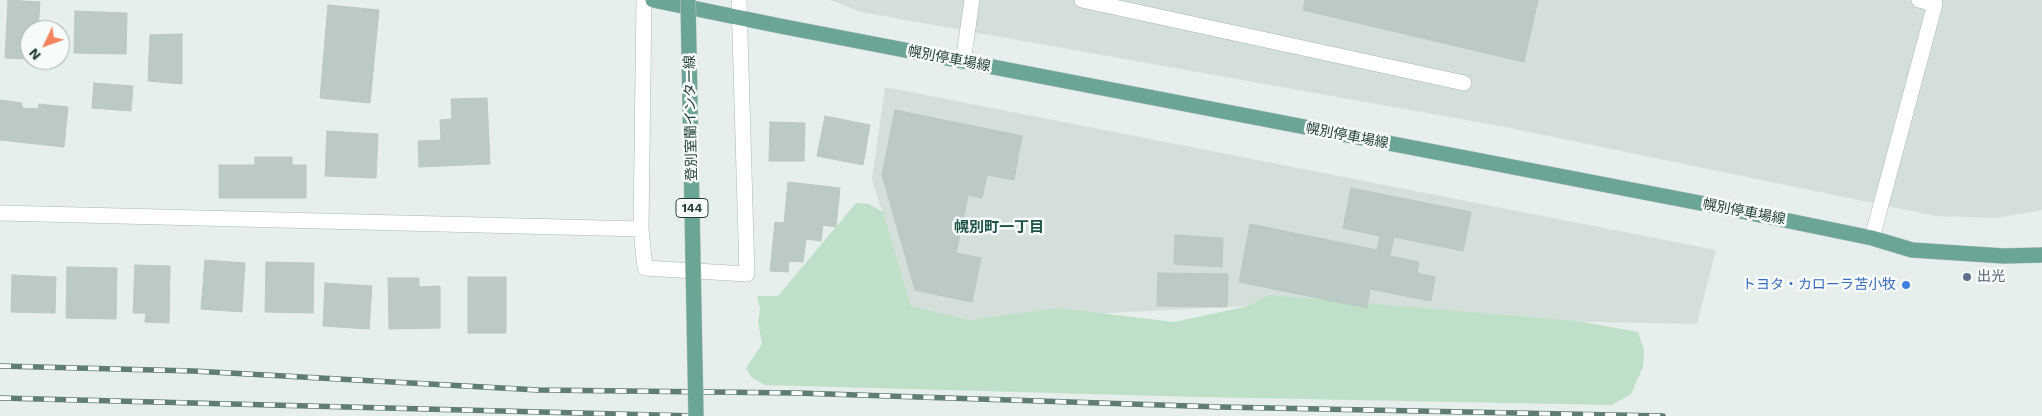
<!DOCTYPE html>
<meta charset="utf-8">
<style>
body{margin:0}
#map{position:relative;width:2042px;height:416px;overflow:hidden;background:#e6efeb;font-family:"Work Sans",sans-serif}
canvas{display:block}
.north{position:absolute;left:20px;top:20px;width:50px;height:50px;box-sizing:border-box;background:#f7fbf9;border:1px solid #a3b1ad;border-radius:50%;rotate:228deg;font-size:14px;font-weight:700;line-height:20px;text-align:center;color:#24423a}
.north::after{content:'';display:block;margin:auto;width:18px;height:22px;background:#f4845f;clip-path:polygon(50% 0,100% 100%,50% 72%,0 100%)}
</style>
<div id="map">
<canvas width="2042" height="416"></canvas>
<div class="north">N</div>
</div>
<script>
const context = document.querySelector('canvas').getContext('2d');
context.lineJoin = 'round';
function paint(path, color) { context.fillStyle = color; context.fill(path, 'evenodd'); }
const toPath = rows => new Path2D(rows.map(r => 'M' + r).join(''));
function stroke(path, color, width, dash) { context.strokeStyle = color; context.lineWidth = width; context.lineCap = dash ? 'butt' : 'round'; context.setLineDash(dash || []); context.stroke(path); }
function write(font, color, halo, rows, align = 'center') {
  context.font = font + ' "Work Sans","Noto Sans JP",sans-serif'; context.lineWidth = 5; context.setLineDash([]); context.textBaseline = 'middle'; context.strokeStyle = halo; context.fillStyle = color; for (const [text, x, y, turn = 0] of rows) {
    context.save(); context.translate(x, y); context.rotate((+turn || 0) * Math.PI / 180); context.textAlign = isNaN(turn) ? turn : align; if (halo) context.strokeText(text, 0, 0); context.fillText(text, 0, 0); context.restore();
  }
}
paint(toPath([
 [830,0,2042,0,2042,210,1996,218,1936,216,1500,126,861,12],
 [885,87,1716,250,1697,324,1353,317,1248,306,969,320,911,306,872,179]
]), '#d4dfda');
paint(toPath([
 [856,203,869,204,883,212,911,306,969,320,1059,308,1174,322,1248,306,1269,295,1577,321,1638,332,1644,350,1643,367,1631,394,1612,405,1199,397,765,385,751,377,746,368,762,344,758,322,760,309,757,296,778,296]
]), '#bfe0c8');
const building = toPath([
 [8,0,40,2,38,30,30,30,30,59,5,58,8,0],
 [1305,0,1538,0,1524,62,1303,10,1305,0],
 [328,5,379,10,370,103,320,98,328,5],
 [75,11,127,13,126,54,74,53,75,11],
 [182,34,182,84,148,81,150,35,182,34],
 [94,83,133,86,131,111,92,108,94,83],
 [487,98,490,164,419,167,418,141,441,140,440,120,452,119,451,99,487,98],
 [0,100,22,103,22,108,38,109,39,104,68,107,64,147,0,140,0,100],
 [895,110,1022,136,1014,180,987,175,982,198,968,195,956,253,981,258,972,302,915,290,882,175,895,110],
 [825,116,870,125,863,165,817,156,825,116],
 [770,122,805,123,804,161,769,161,770,122],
 [327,131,378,134,376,178,325,176,327,131],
 [255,157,292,157,292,165,306,165,306,198,219,198,219,165,255,165,255,157],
 [788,182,840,188,836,227,823,225,821,241,806,239,803,262,789,261,788,272,770,271,775,222,784,223,788,182],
 [1351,188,1471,212,1463,251,1394,237,1390,256,1419,262,1417,273,1435,277,1431,301,1370,289,1367,308,1239,282,1250,224,1377,250,1380,236,1343,228,1351,188],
 [1175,235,1223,238,1222,267,1174,264,1175,235],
 [205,260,245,263,242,312,201,309,205,260],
 [266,262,314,263,313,313,265,312,266,262],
 [135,265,170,266,169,323,145,322,146,313,133,313,135,265],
 [67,267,117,268,116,319,66,318,67,267],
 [1158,273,1228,274,1227,307,1157,306,1158,273],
 [12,275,56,277,55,313,11,312,12,275],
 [468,277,506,277,506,333,468,333,468,277],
 [388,278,419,278,419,287,440,286,440,328,389,329,388,278],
 [325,283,372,286,369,329,323,326,325,283]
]);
paint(building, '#bbcac4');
stroke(building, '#b8c9c2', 1);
const minor = toPath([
 [644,0,641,229,645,268,747,274,739,0],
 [1082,0,1464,83],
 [963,62,972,0],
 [0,213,641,229],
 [1872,238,1935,4,1919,0]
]);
const major = toPath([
 [653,0,780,26,1726,208,1872,238,1912,250,2004,256,2042,255]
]);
stroke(minor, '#a8b8b2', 16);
stroke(major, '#c2cac8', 16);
stroke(minor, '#fff', 15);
stroke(major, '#6aa596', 15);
const rail = toPath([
 [0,366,193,371,538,390,797,393,1221,407,1663,416],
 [0,398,695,416]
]);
stroke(rail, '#5f7d75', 5.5);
stroke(rail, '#f7fbf9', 4, [11]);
const majorBridge = toPath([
 [688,0,696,416]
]);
stroke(majorBridge, '#c2cac8', 16, []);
stroke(majorBridge, '#6aa596', 15);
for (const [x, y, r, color] of [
 [1967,277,5,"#5c6f8a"],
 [1906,285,5,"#3f7fe0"]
]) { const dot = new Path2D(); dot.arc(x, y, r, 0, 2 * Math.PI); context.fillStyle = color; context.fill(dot); stroke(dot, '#f7fbf9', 2); }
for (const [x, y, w] of [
 [692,208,32]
]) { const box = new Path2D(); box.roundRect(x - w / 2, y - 9.5, w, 19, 4); context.fillStyle = '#f7fbf9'; context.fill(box); stroke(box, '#24423a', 1); }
write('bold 12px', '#24423a', null, [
 ["144",692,208]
]);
write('14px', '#24423a', '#f7fbf9', [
 ["幌別停車場線",949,59,11],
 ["登別室蘭インター線",691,118,-91],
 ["幌別停車場線",1347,136,11],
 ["幌別停車場線",1744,212,11]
]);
write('14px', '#4e5e75', '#f7fbf9', [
 ["出光",1977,277]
], 'left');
write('14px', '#366cbe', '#f7fbf9', [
 ["トヨタ・カローラ苫小牧",1896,285]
], 'right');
write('bold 15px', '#1f5548', '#f7fbf9', [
 ["幌別町一丁目",999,228]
]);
</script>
